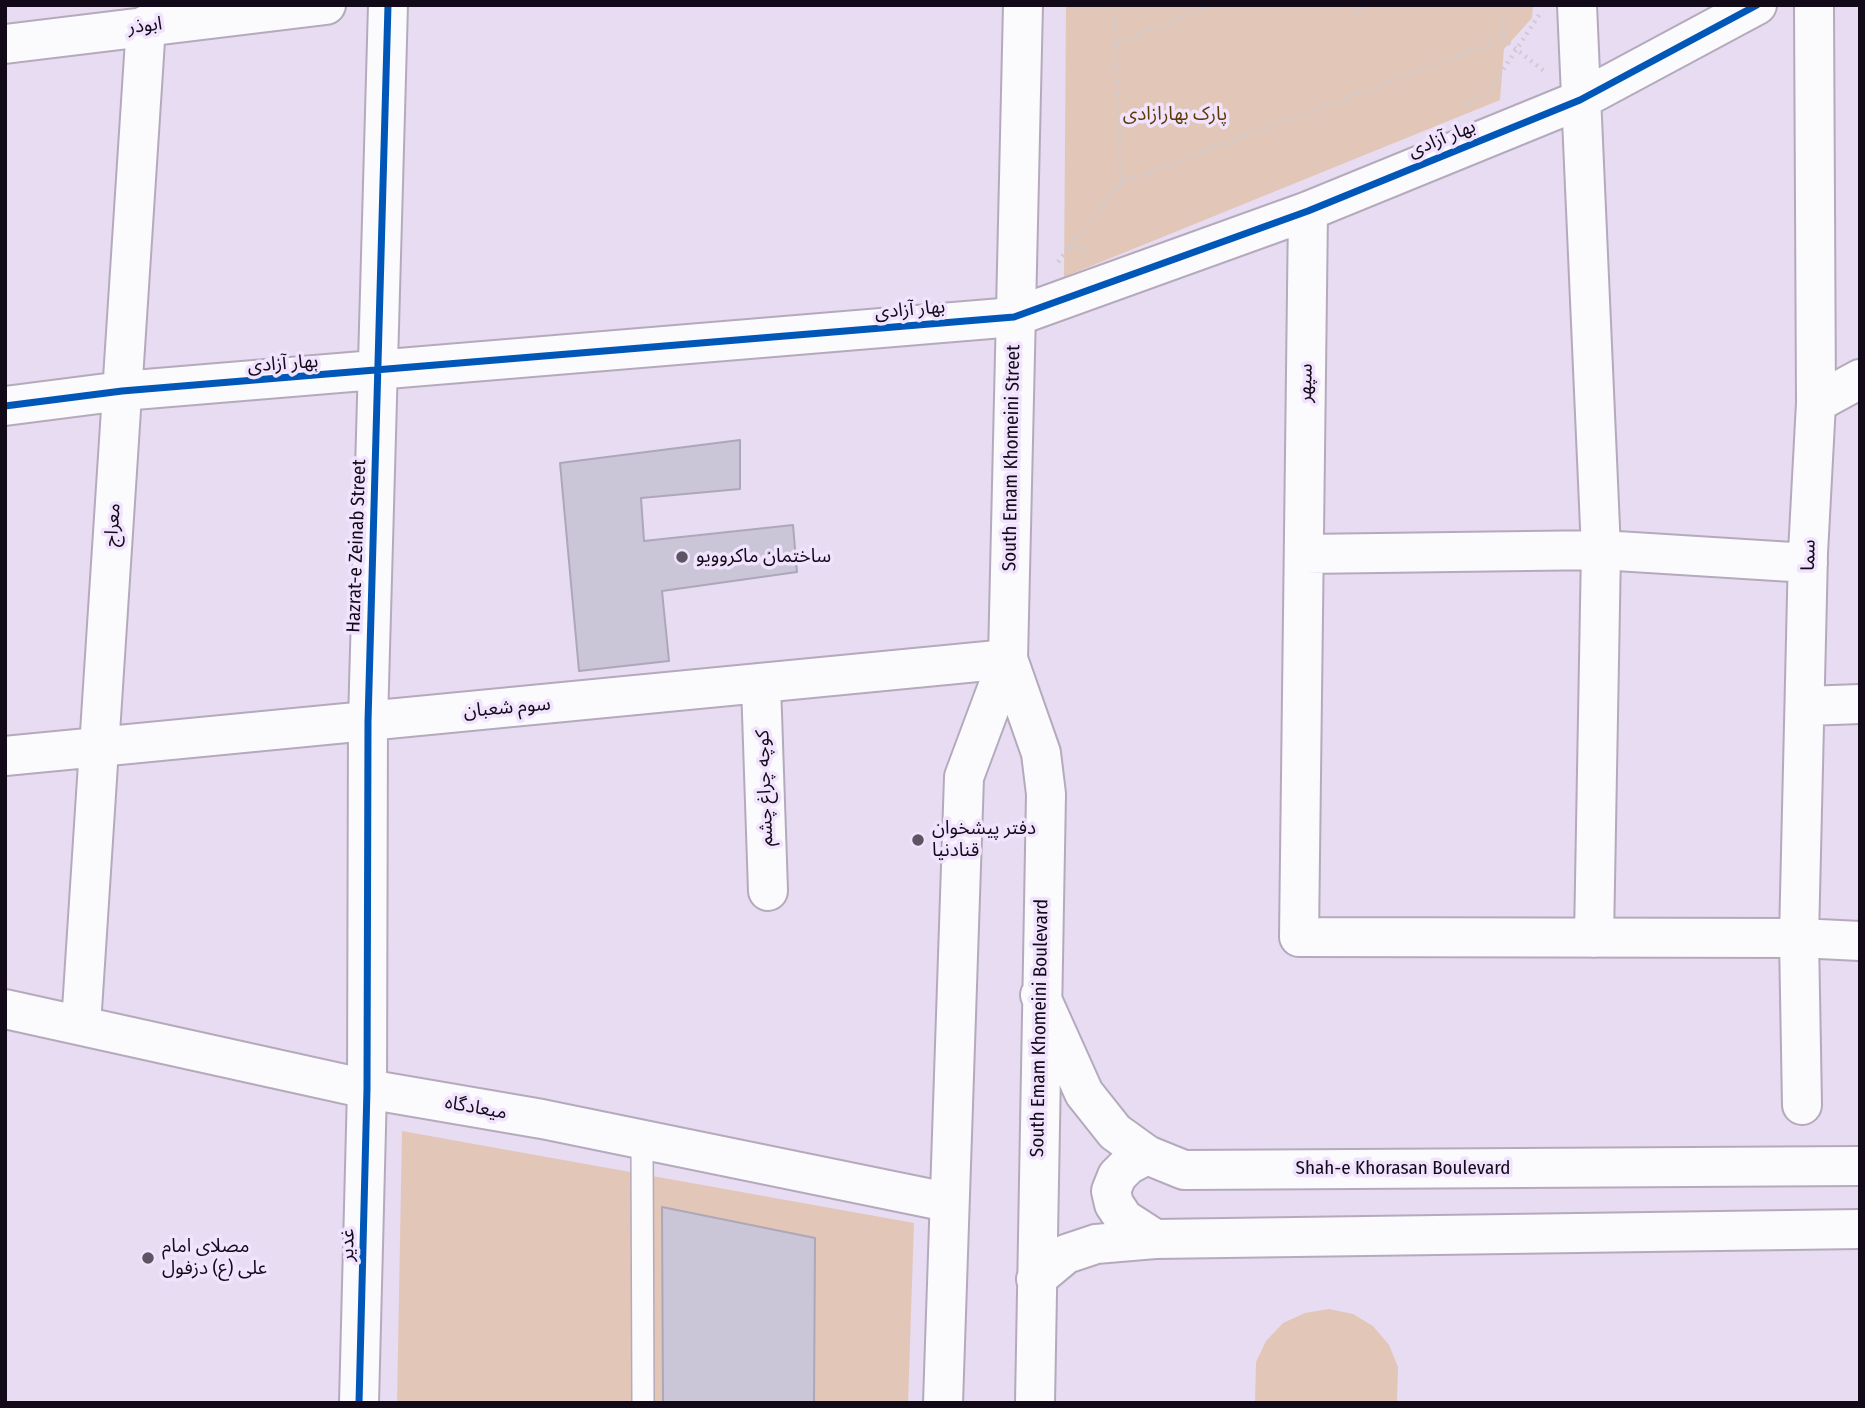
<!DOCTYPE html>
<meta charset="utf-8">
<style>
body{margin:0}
#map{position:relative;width:1865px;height:1408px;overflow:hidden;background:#e7dcf2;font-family:"Fira Sans Condensed",sans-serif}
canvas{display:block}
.frame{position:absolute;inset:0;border:7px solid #120a18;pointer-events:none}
</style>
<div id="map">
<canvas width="1865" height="1408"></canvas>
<div class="frame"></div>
</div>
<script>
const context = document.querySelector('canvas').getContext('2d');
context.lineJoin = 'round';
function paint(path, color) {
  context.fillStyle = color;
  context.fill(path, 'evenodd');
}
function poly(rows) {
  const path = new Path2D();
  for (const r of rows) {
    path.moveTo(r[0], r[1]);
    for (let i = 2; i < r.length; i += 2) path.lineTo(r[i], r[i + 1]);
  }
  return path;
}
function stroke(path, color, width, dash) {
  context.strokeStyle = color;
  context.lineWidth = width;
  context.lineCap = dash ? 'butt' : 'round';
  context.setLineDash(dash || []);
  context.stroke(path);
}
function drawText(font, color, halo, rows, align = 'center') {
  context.font = font + ' "Fira Sans Condensed","Noto Sans Arabic",sans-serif';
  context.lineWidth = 7;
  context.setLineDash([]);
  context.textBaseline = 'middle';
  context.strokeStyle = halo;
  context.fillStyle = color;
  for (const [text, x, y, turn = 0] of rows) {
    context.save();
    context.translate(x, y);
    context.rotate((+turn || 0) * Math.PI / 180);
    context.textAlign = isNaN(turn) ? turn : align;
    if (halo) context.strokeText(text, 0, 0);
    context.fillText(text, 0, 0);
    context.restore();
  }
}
paint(poly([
 [1066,5,1533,5,1532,18,1504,49,1500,100,1064,277],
 [402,1131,914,1223,908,1403,397,1403],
 [1329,1309,1353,1314,1373,1326,1389,1345,1398,1367,1397,1403,1255,1403,1256,1362,1266,1341,1283,1323,1305,1313]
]), '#e2c7b8');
const building = poly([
 [740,440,740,489,641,498,644,541,793,525,797,572,662,591,669,661,579,671,560,463,740,440],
 [662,1207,815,1238,814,1403,663,1403,662,1207]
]);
paint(building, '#cac5d7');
stroke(building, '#ada7b9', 2);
const lane = poly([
 [642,1140,643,1403]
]);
const street = poly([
 [1577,5,1601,550,1594,938],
 [5,44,326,5],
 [1308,211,1299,937,1799,938,1860,941],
 [1816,403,1860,379],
 [5,406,122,391,1014,317,1308,211,1580,100,1757,5],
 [1305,554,1601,550,1808,563],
 [761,684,768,891],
 [1806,706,1860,704],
 [5,756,1008,659],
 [5,1009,367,1089,542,1119,947,1202],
 [81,1025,146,25],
 [1802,1105,1799,938,1808,553,1816,403,1814,5],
 [359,1403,367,1089,368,721,388,5]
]);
const secondary = poly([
 [1008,659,1041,753,1046,794,1035,1403],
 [1040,995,1084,1093,1115,1132,1147,1155,1184,1170,1860,1166],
 [1147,1155,1128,1165,1117,1176,1111,1191,1114,1204,1124,1219,1155,1239],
 [1036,1279,1066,1254,1096,1244,1155,1239,1860,1229],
 [943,1403,964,777,1008,659,1023,5]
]);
stroke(lane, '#b4aabc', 24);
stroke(street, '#b4aabc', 42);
stroke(secondary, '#b4aabc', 42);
stroke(poly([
 [1353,5,1355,12,1372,5],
 [1503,39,1544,71],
 [1116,43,1213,5],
 [1463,105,1487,94,1539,15],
 [1121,183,1503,39,1503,5],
 [1070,246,1090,249],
 [1058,262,1121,183,1114,5]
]), '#cecbd1', 4.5, [2, 5]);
stroke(lane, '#fbfafd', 21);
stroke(street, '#fbfafd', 38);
stroke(secondary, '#fbfafd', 38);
stroke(poly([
 [5,406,122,391,1014,317,1308,211,1580,100,1757,5],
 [359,1403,367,1089,368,721,388,5]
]), '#0057b8', 7);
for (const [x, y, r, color] of [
 [682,557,7,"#5d5464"],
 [918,840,7,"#5d5464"],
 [148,1258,7,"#5d5464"]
]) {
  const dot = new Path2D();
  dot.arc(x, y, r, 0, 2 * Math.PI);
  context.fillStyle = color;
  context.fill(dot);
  stroke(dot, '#f1e3fd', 2.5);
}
drawText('19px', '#120a18', '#f1e3fd', [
 ["ابوذر",145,26,-7],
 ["بهار آزادی",1442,139,-22],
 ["بهار آزادی",910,310,-5],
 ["بهار آزادی",283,364,-4],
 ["سپهر",1306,383,-89],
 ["South Emam Khomeini Street",1012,458,-89],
 ["معراج",113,525,-86],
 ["Hazrat-e Zeinab Street",357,546,-88],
 ["سما",1809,555,-88],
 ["سوم شعبان",507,708,-5],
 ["کوچه چراغ چشم",765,788,-92],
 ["South Emam Khomeini Boulevard",1040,1028,-89],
 ["میعادگاه",476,1108,10],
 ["Shah-e Khorasan Boulevard",1403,1169],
 ["غدیر",348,1245,-89]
]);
drawText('19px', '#5e3902', '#f1e3fd', [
 ["پارک بهارازادی",1175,115]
]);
drawText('19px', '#120a18', '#f1e3fd', [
 ["ساختمان ماکروویو",696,557],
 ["دفتر پیشخوان",932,829],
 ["قنادنیا",932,851],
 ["مصلای امام",162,1247],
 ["علی (ع) دزفول",162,1269]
], 'left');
</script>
